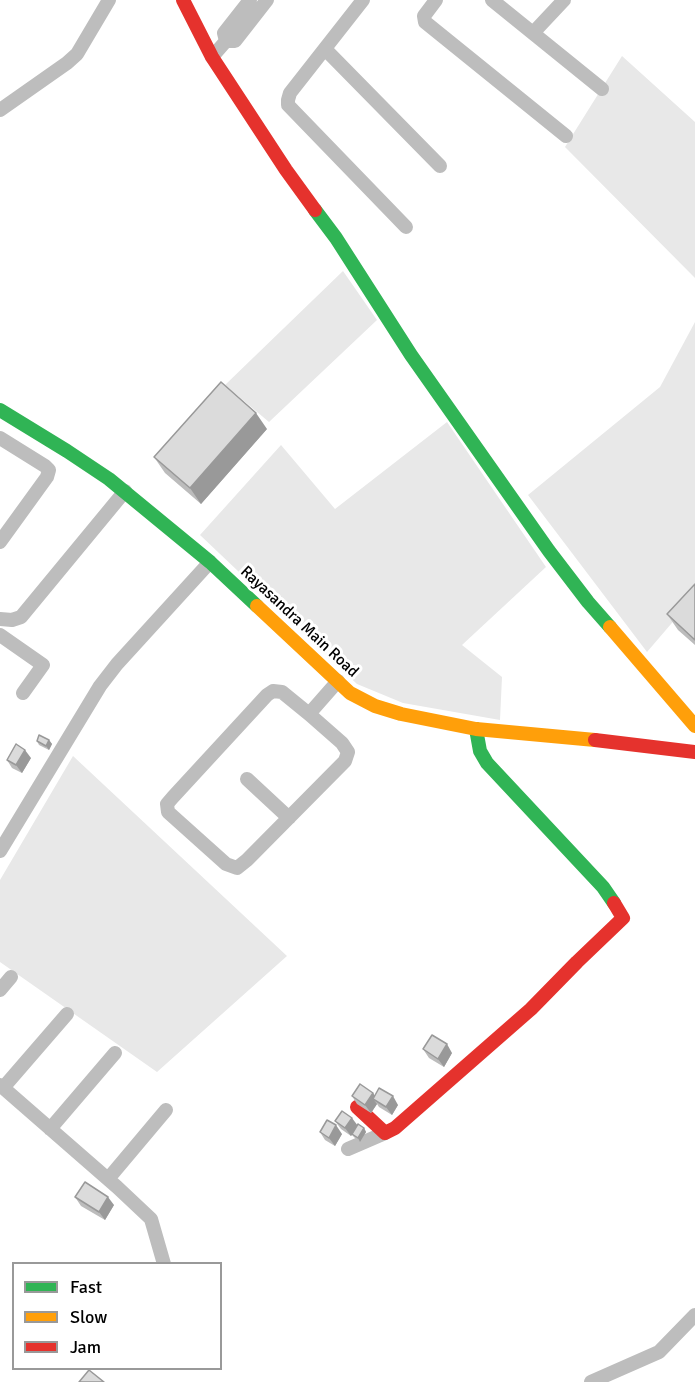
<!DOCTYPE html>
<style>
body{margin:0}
#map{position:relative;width:695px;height:1382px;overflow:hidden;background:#fff;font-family:Signika,sans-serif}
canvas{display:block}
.legend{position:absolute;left:12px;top:1262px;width:210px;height:108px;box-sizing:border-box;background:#fff;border:2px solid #999;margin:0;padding:8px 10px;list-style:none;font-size:18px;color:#000}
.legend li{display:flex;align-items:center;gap:12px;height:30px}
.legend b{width:30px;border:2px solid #999}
</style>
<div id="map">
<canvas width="695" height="1382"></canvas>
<ul class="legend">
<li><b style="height:8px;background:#30b455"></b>Fast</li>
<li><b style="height:8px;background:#ff9f0a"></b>Slow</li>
<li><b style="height:8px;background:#e5322d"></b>Jam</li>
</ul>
</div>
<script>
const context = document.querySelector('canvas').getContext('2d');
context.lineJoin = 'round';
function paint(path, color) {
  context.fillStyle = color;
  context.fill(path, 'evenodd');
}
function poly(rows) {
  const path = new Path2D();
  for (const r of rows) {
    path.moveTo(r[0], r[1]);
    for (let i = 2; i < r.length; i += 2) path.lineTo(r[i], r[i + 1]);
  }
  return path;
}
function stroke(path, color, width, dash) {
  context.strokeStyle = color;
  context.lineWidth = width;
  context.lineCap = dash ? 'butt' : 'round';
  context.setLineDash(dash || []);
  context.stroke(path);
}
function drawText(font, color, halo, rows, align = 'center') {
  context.font = font + ' Signika,sans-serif';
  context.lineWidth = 6;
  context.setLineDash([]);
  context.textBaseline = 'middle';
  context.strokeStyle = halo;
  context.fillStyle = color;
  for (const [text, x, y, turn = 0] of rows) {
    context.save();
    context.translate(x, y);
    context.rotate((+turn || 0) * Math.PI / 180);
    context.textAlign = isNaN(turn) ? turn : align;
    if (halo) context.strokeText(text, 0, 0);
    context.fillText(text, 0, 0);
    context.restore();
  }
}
paint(poly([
 [622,56,695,122,695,278,565,147],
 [343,271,377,320,269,422,225,385],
 [695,322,695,596,647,652,528,495,660,387],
 [447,422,546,567,462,645,502,677,500,720,403,703,357,684,200,535,281,445,335,509],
 [73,756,287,956,157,1072,0,962,0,880]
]), '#e8e8e8');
stroke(poly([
 [363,0,290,93,288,100,288,105,406,227],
 [436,0,424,16,425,22,566,136],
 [492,0,602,89],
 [533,33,564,0],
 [226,41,235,41,267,0],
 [325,49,440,166],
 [212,57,226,41,224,33,250,0],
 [0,110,67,63,77,54,109,0],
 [0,438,45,466,49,470,47,477,0,542],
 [0,619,12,620,21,617,125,491],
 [0,635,43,665,23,693],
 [309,714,282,692,273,691,267,695,173,797,167,804,168,812,226,864,237,868,247,860,345,761,348,752,342,743,309,714,338,681],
 [247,779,289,818],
 [0,851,100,686,117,664,210,562],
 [0,990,11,977],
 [0,1085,117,1187,151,1219,164,1264],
 [3,1088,67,1014],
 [50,1129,115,1053],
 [348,1149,385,1133],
 [108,1179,166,1110],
 [591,1382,659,1352,695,1315]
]), '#bdbdbd', 14);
stroke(poly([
 [315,210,336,238,411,355,549,551,588,602,610,627],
 [0,410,67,451,109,479,210,562,257,606],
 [476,729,480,751,487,763,603,887,614,903]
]), '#30b455', 14);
stroke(poly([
 [257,606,350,693,375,706,401,714,476,729,595,740],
 [610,627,695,726]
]), '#ff9f0a', 14);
stroke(poly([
 [183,0,212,57,286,170,315,210],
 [595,740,695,752],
 [357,1107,385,1133,395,1128,531,1009,577,962,623,918,614,903]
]), '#e5322d', 14);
paint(poly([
 [267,429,201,504,165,473,154,457],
 [695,584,695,645,678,630,667,614],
 [49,740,52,744,49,750,39,745,37,741],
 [31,758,22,773,12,768,7,760],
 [423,1049,452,1053,444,1067,429,1058],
 [373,1093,375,1096,398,1105,392,1115,379,1107,377,1104,371,1113,357,1104,352,1096],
 [335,1121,357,1125,364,1128,366,1132,360,1142,355,1138,352,1135,351,1136,341,1129],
 [320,1132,342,1134,335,1146,325,1140],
 [75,1197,114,1205,105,1220,81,1206]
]), '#bcbcbc');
paint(poly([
 [256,413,267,429,201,504,190,488],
 [49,740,52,744,49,750,46,746],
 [25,750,31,758,22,773,16,765],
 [447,1044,452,1053,444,1067,438,1059],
 [373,1093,379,1102,373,1099,377,1104,371,1113,365,1105],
 [393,1096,398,1105,392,1115,386,1107],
 [352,1118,358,1126,351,1136,345,1128],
 [336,1125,342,1134,335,1146,329,1138],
 [364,1128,366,1132,360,1142,358,1138],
 [108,1197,114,1205,105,1220,99,1212]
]), '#999');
const building = poly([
 [221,382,256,413,190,488,154,457,221,382],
 [695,584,695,640,667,614,695,584],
 [39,735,49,740,46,746,37,741,39,735],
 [16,744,25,750,16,765,7,760,16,744],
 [432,1035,447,1044,438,1059,423,1049,432,1035],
 [360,1084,373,1093,365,1105,352,1096,360,1084],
 [379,1088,393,1096,386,1107,373,1099,379,1088],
 [342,1111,352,1118,345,1128,335,1121,342,1111],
 [327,1120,336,1125,329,1138,320,1132,327,1120],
 [358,1124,364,1128,358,1138,352,1134,358,1124],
 [85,1182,108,1197,99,1212,75,1197,85,1182],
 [89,1370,104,1382,79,1382,89,1370]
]);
paint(building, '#dbdbdb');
stroke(building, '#999', 1.5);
drawText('16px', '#000', '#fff', [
 ["Rayasandra Main Road",299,622,43]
]);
</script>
